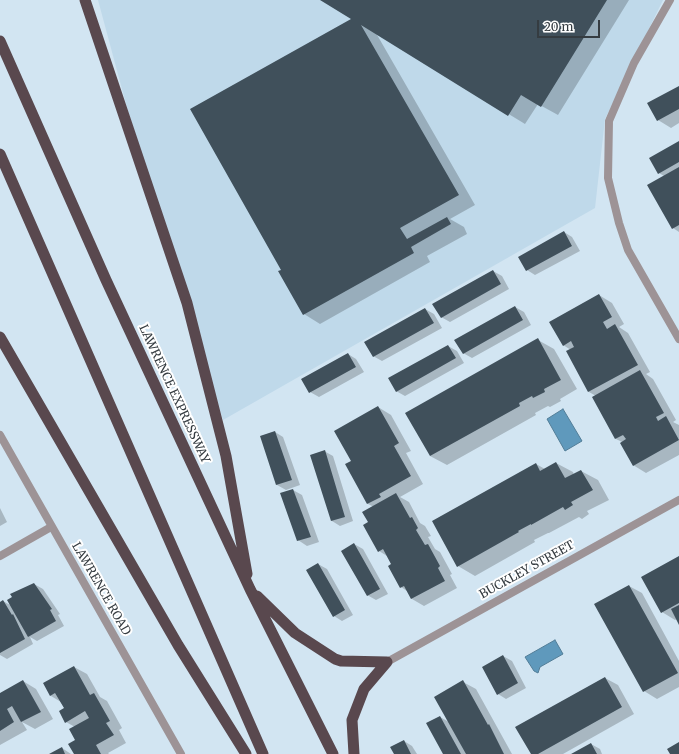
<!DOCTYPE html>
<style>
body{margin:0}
#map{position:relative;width:679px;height:754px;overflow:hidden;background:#d2e5f2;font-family:Merriweather,serif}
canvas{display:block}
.scale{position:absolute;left:537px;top:20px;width:63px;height:18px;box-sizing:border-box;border:2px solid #353c41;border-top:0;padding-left:5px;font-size:12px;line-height:14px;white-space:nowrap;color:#353c41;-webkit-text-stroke:3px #fff;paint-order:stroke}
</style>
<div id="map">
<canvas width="679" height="754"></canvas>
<div class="scale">20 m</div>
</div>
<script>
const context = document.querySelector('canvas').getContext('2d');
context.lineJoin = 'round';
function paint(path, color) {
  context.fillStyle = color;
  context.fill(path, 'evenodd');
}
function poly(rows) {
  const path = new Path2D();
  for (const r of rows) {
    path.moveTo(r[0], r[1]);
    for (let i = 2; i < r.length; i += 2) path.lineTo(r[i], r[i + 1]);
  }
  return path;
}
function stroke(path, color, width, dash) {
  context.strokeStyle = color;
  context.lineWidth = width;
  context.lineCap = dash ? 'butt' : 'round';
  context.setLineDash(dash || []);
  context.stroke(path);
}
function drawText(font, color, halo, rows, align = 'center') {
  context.font = font + ' Merriweather,serif';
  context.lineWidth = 4;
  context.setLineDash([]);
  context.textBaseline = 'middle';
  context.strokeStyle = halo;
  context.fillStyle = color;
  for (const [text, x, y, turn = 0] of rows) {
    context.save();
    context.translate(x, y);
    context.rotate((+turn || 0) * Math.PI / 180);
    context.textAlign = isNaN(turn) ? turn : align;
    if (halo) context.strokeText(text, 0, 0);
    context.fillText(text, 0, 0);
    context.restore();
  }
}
paint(poly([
 [98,0,663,0,605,119,595,208,223,420,126,104]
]), '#bfd9ea');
const water = poly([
 [563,409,582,441,565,451,547,419,563,409],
 [555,640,563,654,540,667,538,673,534,671,525,657,555,640]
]);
paint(water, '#5f99bc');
stroke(water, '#527d97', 1);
paint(poly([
 [322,0,629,0,558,115,538,104,525,124,376,33,475,205,450,219,464,227,467,234,427,256,430,262,320,324,304,314,282,270,353,19],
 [679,87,679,123,671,128,658,120],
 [679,142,679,232,673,228,664,176,659,173],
 [564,232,572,237,580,251,535,275,527,270],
 [493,271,502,276,509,289,450,322,441,317],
 [599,295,612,303,624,324,619,327,628,333,650,372,646,374,653,379,676,420,673,422,679,425,679,455,646,473,633,465,622,442,616,439,593,397,596,396,589,392,567,352,571,350,563,345],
 [515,307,524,312,531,325,472,358,463,353],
 [425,309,434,314,442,328,382,361,373,356],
 [538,340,554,349,577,389,560,399,561,401,550,407,548,406,535,413,536,415,447,465,430,456],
 [448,346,457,351,464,363,405,396,396,391],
 [348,354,356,359,364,372,319,397,310,392],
 [378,407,391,415,411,451,406,453,423,484,400,497,409,502,420,523,425,526,431,536,428,537,435,549,440,552,452,574,450,575,457,588,424,606,412,599,407,591,401,587,392,565,387,556,379,551,369,523,374,507,368,504,353,461],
 [275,432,283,437,300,485,286,490,277,485],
 [324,451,333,456,353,521,340,526,332,521],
 [556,463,573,472,574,475,581,471,598,480,609,500,587,511,589,514,582,519,579,517,549,533,548,533,534,540,535,542,475,576,458,566,536,464,545,469],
 [293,490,302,495,319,542,307,546,298,540,282,494],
 [0,508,7,522,0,526],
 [354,544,363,549,388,594,376,600,367,595],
 [679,557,679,623,677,619,675,620,662,612],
 [318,564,327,569,353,615,342,621,334,616],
 [34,584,43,589,60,614,58,615,64,626,37,641,30,637,33,644,7,659,0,655,0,603,3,601,12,606],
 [629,586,642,593,679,661,679,687,657,699,644,691,596,604],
 [503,656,512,661,526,688,506,699,498,694],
 [74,667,87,674,100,697,107,701,122,728,119,730,126,743,108,753,109,754,75,754,77,740,75,727,66,722,65,709,61,702,51,696,44,684],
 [605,678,618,685,634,714,563,754,532,754],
 [23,681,36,689,53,719,35,729,22,722,27,730,0,745,0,694],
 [463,682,476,689,512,754,444,754,440,717,449,722],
 [404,741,412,746,417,754,395,754],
 [591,744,600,749,602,754,573,754],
 [62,748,71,754,52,754]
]), '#0003');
paint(poly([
 [320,0,607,0,541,107,521,95,508,116,361,25,459,195,400,228,407,239,447,217,451,224,411,247,414,253,303,315,278,271,281,270,190,109,351,19],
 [679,86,679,109,657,121,647,103],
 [679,141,679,162,658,174,649,158],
 [679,167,679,225,672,229,647,185],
 [564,231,572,246,526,271,518,257],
 [493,270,501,284,441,318,432,304],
 [599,294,612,317,603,322,607,329,615,324,638,365,588,392,566,351,574,347,571,341,563,346,549,322],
 [515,306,523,320,463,354,454,340],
 [425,308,434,323,373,357,364,342],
 [538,338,561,380,544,389,545,392,533,398,532,396,519,403,520,406,430,456,405,413],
 [448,345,456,358,396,392,388,378],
 [348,353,356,367,309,393,301,379],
 [640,370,664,413,656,417,658,421,666,416,679,440,633,466,620,443,626,439,623,435,615,439,592,397],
 [378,406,399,443,394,446,411,476,379,494,381,497,367,504,345,464,351,461,334,431],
 [275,431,292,480,276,485,260,436],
 [325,450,345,517,331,521,310,455],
 [556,462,565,478,581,470,593,490,571,502,573,505,565,510,563,507,531,525,531,524,518,531,519,532,457,567,432,521,536,463,540,471],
 [293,489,311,537,297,541,280,493],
 [396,493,410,518,412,517,418,528,416,530,425,545,428,544,440,566,438,568,445,581,411,599,404,586,400,588,388,566,391,564,383,549,378,552,363,525,368,522,362,512],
 [354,543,380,589,367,596,341,551],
 [679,556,679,603,661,613,641,577],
 [318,563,345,610,333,617,306,570],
 [34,583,52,609,50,610,56,621,28,637,7,600,12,597,10,594],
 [629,585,678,673,643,692,594,604],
 [3,600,12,615,13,614,25,639,0,653,0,602],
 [679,605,679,625,671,609],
 [503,655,518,683,497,695,482,667],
 [74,666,90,695,94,693,110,721,106,723,114,735,96,745,101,754,74,754,68,744,75,740,69,729,89,718,85,711,65,723,59,711,64,708,55,693,50,696,43,683],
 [605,677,622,707,538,754,531,754,515,727],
 [23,680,41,712,21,722,12,706,7,709,14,722,0,731,0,693],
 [463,680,488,725,489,724,504,754,466,754,434,697],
 [440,716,461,754,443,754,426,723],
 [404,740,411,754,394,754,390,747],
 [679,742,679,754,670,754,667,749],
 [591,743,597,754,571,754],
 [62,747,65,754,49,754]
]), '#40505b');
stroke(poly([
 [670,0,634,63,609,121,608,178,619,223,628,250,679,339],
 [0,556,51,527],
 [387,662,679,500]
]), '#9d9396', 8);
stroke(poly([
 [0,435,181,754]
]), '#9d9396', 8);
stroke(poly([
 [85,0,187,303,226,456,247,574],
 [0,41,106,280,250,589,333,754],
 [0,154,263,754],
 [0,337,178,645,246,754],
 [257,596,295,633,335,659,341,661,387,662],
 [354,754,352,720,364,689,387,662]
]), '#59484e', 11);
drawText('12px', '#353c41', '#fff', [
 ["LAWRENCE EXPRESSWAY",174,394,65],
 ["BUCKLEY STREET",527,570,-29],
 ["LAWRENCE ROAD",101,589,60]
]);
</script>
